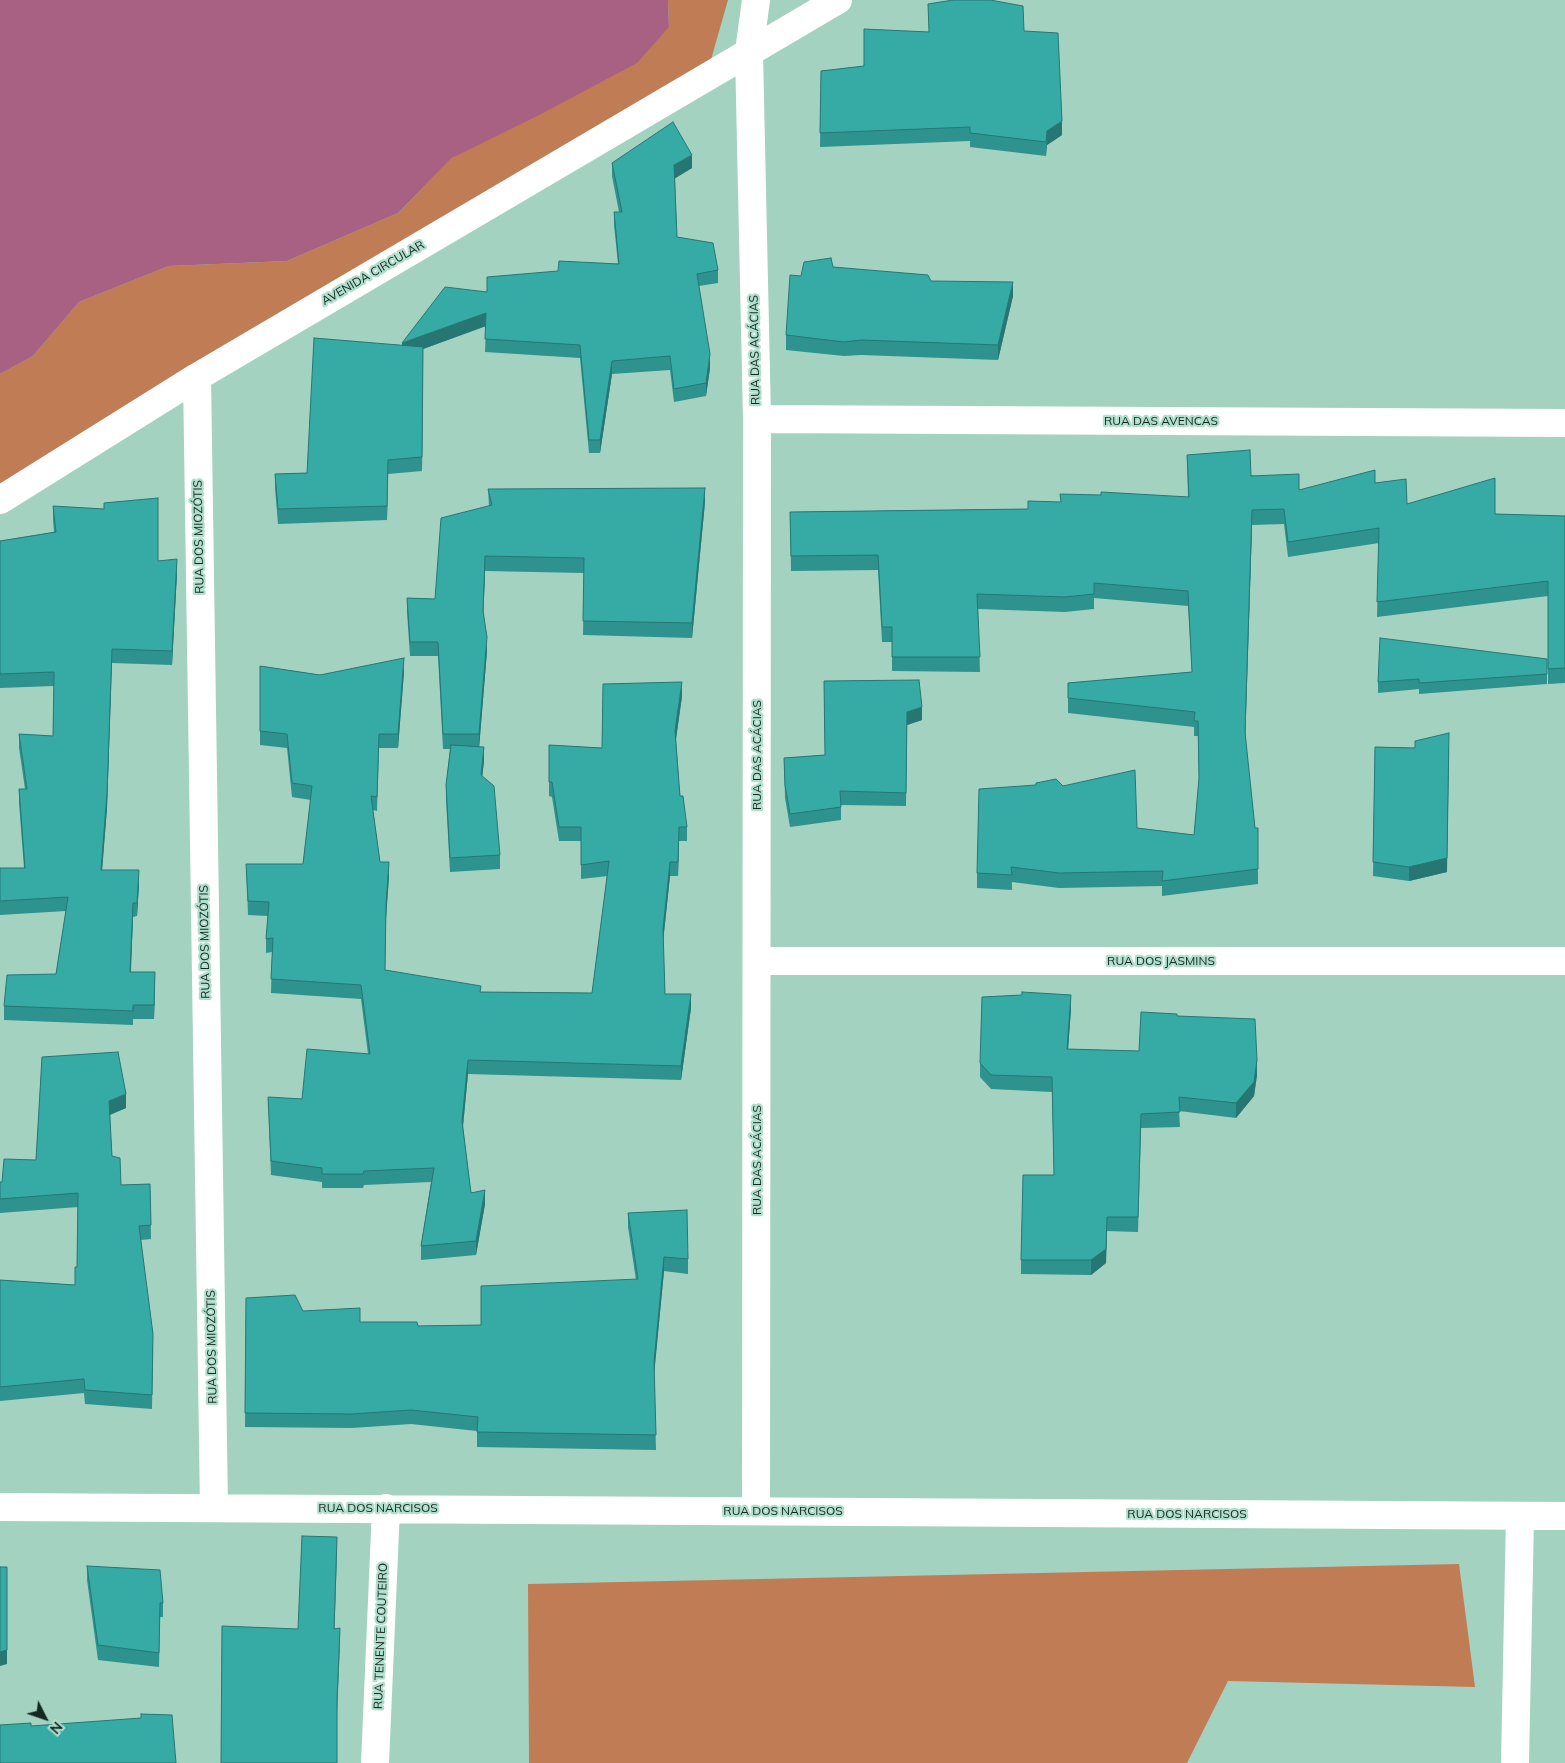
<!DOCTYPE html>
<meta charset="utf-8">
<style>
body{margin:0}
#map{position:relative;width:1565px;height:1763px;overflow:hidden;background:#a4d2c1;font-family:Mulish,sans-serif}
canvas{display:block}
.north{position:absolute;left:20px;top:1693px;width:50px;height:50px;-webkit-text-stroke:4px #b0dfce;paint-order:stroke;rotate:131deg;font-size:14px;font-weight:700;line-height:20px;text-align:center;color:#152721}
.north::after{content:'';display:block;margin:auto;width:18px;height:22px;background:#152721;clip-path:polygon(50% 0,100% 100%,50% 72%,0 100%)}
</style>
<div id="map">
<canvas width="1565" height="1763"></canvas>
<div class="north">N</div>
</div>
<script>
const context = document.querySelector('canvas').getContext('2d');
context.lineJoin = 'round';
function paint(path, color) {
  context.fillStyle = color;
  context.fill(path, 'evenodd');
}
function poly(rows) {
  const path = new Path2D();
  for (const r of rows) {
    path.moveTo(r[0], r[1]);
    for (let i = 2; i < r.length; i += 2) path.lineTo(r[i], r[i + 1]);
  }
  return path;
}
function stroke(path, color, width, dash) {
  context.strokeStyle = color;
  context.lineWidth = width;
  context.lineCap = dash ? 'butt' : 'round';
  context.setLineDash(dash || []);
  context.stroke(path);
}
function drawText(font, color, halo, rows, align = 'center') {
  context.font = font + ' Mulish,sans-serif';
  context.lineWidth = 4.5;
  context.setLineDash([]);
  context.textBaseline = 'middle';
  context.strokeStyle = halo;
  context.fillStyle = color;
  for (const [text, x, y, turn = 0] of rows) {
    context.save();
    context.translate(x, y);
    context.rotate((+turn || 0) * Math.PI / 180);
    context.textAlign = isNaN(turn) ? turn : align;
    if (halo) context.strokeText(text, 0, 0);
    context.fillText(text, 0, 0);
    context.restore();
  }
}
paint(poly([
 [668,0,728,0,710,63,0,497,0,374,33,356,79,302,169,266,287,261,398,213,452,158,669,27],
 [1459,1564,1475,1687,1228,1681,1187,1763,529,1763,528,1584]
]), '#c07c54');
paint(poly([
 [0,0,668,0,669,27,637,63,543,113,452,158,398,213,287,261,169,266,79,302,33,356,0,374]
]), '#a86183');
stroke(poly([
 [756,0,749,52,757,419,756,1511],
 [197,377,214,1508],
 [757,419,1565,423],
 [0,500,197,377,838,0],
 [757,961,1565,961],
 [0,1507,1565,1516],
 [375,1763,386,1508],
 [1515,1763,1520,1516]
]), '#fff', 28);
paint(poly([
 [1024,31,1062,135,1047,145,1046,156,970,147,970,141,820,147,821,71,864,66,929,32],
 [612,163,692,168,675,178,677,237,718,270,718,283,699,286,710,368,706,396,674,402,670,370,612,374,600,453,589,453,580,358,485,352,486,326,423,349,422,471,388,474,387,520,278,524,275,488,275,474,307,473,402,345,487,292,558,271,618,264,614,225,614,212,619,212,612,176],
 [833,267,931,281,1013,296,998,360,861,355,844,356,786,350,786,335,801,276],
 [1187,455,1299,490,1375,483,1407,504,1495,514,1565,516,1565,683,1548,684,1548,596,1377,617,1379,543,1288,557,1284,524,1252,525,1245,736,1255,828,1258,828,1258,884,1162,896,1162,886,1059,888,1012,882,1012,890,977,888,977,873,1063,786,1137,828,1194,835,1199,780,1198,736,1194,736,1194,727,1068,713,1068,683,1192,672,1188,606,1094,598,1094,609,1065,612,978,609,980,672,892,671,892,642,882,642,878,570,791,571,790,512,1028,509,1060,502,1101,495,1188,497],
 [488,489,705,502,692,638,583,635,584,573,485,571,483,615,487,651,479,747,484,761,482,776,500,855,500,869,450,872,446,799,446,785,450,749,443,749,438,656,410,656,407,612,407,598,435,599,489,506],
 [53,506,158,561,177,573,172,665,112,663,107,808,102,870,139,884,137,916,133,917,131,972,155,986,154,1019,133,1019,133,1025,4,1020,4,1006,56,974,66,911,0,915,0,868,24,868,19,803,19,789,25,789,19,748,19,734,53,736,54,686,0,688,0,541,54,532,53,520],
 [1547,659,1547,684,1419,694,1419,689,1378,693,1378,682],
 [260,666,320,675,404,672,398,748,379,748,377,811,373,810,380,862,389,876,386,918,385,970,481,992,592,993,608,876,581,879,581,841,559,841,552,797,549,796,549,745,602,748,682,696,676,740,680,796,687,827,687,841,679,841,678,876,670,876,663,940,665,994,691,1008,681,1080,468,1074,463,1127,471,1193,485,1204,476,1255,421,1260,421,1246,431,1182,364,1185,363,1188,322,1188,322,1182,271,1175,268,1097,302,1099,368,1054,361,999,271,993,272,952,266,953,266,939,268,916,248,915,246,864,303,864,311,800,292,797,287,748,260,745],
 [824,681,922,720,907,725,906,806,841,805,841,820,790,827,785,798,784,758,825,755],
 [1375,747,1415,748,1447,872,1409,881,1373,876],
 [1071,1009,1068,1049,1139,1051,1177,1016,1257,1075,1254,1096,1236,1118,1179,1111,1180,1127,1141,1128,1138,1232,1107,1231,1106,1263,1091,1275,1021,1274,1021,1260,1054,1175,1052,1092,991,1089,980,1077,980,1063],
 [42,1057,126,1108,110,1115,112,1156,121,1185,150,1184,151,1239,141,1240,153,1348,152,1409,85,1404,84,1393,0,1401,0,1280,75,1285,77,1267,78,1207,0,1213,0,1182,2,1182,36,1160],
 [628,1213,688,1259,688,1274,664,1271,654,1373,656,1450,477,1447,477,1431,411,1424,352,1428,245,1427,246,1298,303,1311,360,1322,418,1326,481,1325,636,1280,628,1227],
 [87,1566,163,1603,163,1617,160,1617,159,1667,98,1660,87,1580]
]), '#2e928e');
paint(poly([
 [1062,121,1062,135,1047,145,1046,156,1047,131],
 [692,155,692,168,674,179,674,165],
 [1013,282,1013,296,998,360,998,345],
 [486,313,486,326,423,349,422,471,422,457,402,356,402,343],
 [710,354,710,368,706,396,706,383],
 [612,361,612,374,600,453,600,440],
 [388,460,388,474,387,520,387,506],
 [705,488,705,502,692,638,692,623],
 [1252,510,1252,525,1245,747,1245,732],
 [485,556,485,571,483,626,483,611],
 [177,559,177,573,172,665,172,651],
 [487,637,487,651,479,749,479,734],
 [112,649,107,808,101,884,101,870],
 [404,658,404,672,398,748,398,734],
 [682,682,682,696,675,745,675,731],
 [922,707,922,720,907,725,906,806,907,712],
 [484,747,484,761,481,789,481,775],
 [1449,747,1447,872,1409,881,1409,867],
 [679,827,679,841,678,876,678,862],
 [389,862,389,876,386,918,386,904],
 [670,862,670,876,663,943,663,929],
 [139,870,139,884,137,916,137,903],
 [133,903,133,917,130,986,130,972],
 [155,972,155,986,154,1019,154,1005],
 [691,994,691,1008,681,1080,681,1066],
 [1071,995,1071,1009,1067,1064,1067,1049],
 [468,1060,468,1074,462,1135,462,1121],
 [1257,1060,1257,1075,1254,1096,1236,1118,1236,1103],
 [126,1094,126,1108,109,1115,109,1101],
 [485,1190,485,1204,476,1255,476,1241],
 [1107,1217,1106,1263,1091,1275,1091,1260],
 [664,1257,664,1271,654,1376,654,1362],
 [337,1537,337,1552,334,1643,334,1629],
 [7,1581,7,1664,0,1666,0,1652],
 [340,1628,340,1643,337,1714,337,1700]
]), '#267774');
const building = poly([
 [953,0,990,0,1023,6,1024,31,1058,33,1062,121,1047,131,1046,142,970,133,970,127,820,133,821,71,864,66,864,29,929,32,928,4,953,0],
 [673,122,692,155,674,165,677,237,713,243,718,270,697,274,710,354,706,383,674,389,670,356,612,361,600,440,589,440,580,345,485,339,486,313,402,343,445,287,487,292,487,277,558,271,559,261,619,264,614,212,622,212,612,163,673,122],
 [831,258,833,267,928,275,931,281,1013,282,998,345,861,340,844,342,786,335,790,275,801,276,804,262,831,258],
 [314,338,423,347,422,457,388,460,387,506,278,509,275,474,307,473,314,338],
 [1250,450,1251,476,1299,474,1299,490,1375,470,1375,483,1406,479,1407,504,1495,478,1495,514,1565,516,1565,668,1548,669,1548,581,1377,602,1379,528,1288,542,1284,509,1252,510,1245,732,1255,828,1258,828,1258,869,1162,881,1163,871,1059,873,1011,867,1012,875,977,873,979,789,1036,785,1036,783,1056,779,1063,786,1135,770,1137,828,1194,835,1199,778,1198,721,1194,721,1195,712,1068,698,1068,683,1192,672,1188,591,1094,583,1094,594,1065,597,977,594,980,657,892,657,892,627,882,627,878,555,791,556,790,512,1028,509,1028,501,1061,502,1060,494,1101,495,1101,492,1189,497,1187,455,1250,450],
 [705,488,692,623,583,621,584,558,485,556,483,611,487,637,479,734,443,734,438,642,410,642,407,598,435,599,441,518,492,505,488,489,705,488],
 [158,498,158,561,177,559,172,651,112,649,107,794,101,870,139,870,137,903,133,903,130,972,155,972,154,1005,133,1005,133,1011,4,1006,7,975,56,974,68,897,0,901,0,868,25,868,19,789,27,789,19,734,53,736,54,672,0,674,0,541,56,532,53,506,104,509,104,503,158,498],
 [1380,638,1547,659,1547,674,1419,683,1419,679,1378,682,1380,638],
 [404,658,398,734,379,734,377,797,371,796,380,862,389,862,386,904,385,970,481,986,480,992,592,993,609,861,581,865,581,827,559,827,552,782,549,782,549,745,602,748,603,684,682,682,675,731,680,796,683,796,687,827,679,827,678,862,670,862,663,929,665,994,691,994,681,1066,468,1060,462,1121,471,1193,485,1190,476,1241,421,1246,434,1168,364,1171,363,1174,322,1174,322,1168,271,1161,268,1097,302,1099,307,1049,370,1054,361,985,271,979,273,938,266,939,269,902,248,901,246,864,303,864,312,786,292,783,287,734,260,731,260,666,320,675,404,658],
 [919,680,922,707,907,712,906,793,840,791,841,807,790,814,785,785,784,758,825,755,824,681,919,680],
 [1449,733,1447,858,1409,867,1373,862,1375,747,1415,748,1415,741,1449,733],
 [451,745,484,747,481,775,494,786,500,855,450,858,446,785,451,745],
 [1022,992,1071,995,1067,1049,1139,1051,1141,1012,1177,1014,1177,1016,1255,1019,1257,1060,1254,1082,1236,1103,1179,1097,1180,1112,1141,1114,1138,1217,1107,1217,1106,1249,1091,1260,1021,1260,1023,1175,1054,1175,1052,1077,991,1075,980,1063,982,997,1022,995,1022,992],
 [118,1052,126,1094,109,1101,112,1156,120,1158,121,1185,150,1184,151,1225,139,1226,153,1334,152,1395,85,1390,84,1379,0,1387,0,1280,75,1285,75,1267,77,1267,78,1193,0,1199,0,1182,2,1182,4,1159,36,1160,42,1057,118,1052],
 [687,1210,688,1259,664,1257,654,1362,656,1435,477,1432,478,1417,411,1410,352,1414,245,1413,246,1298,295,1295,303,1311,360,1308,360,1322,417,1322,418,1326,481,1325,481,1286,638,1279,628,1213,687,1210],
 [302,1536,337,1537,334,1629,340,1628,337,1700,337,1763,221,1763,222,1626,298,1629,302,1536],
 [87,1566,160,1570,163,1603,160,1603,159,1653,98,1645,87,1566],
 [0,1567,7,1567,7,1650,0,1652,0,1567],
 [141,1714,172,1715,176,1763,0,1763,0,1725,31,1723,31,1726,141,1718,141,1714]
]);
paint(building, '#36aaa5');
stroke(building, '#267774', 1);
drawText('12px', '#152721', '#b0dfce', [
 ["AVENIDA CIRCULAR",373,273,-30],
 ["RUA DAS ACÁCIAS",755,350,-91],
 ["RUA DAS AVENCAS",1161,421],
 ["RUA DOS MIOZÓTIS",199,537,-91],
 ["RUA DAS ACÁCIAS",757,755,-90],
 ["RUA DOS MIOZÓTIS",205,942,-91],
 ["RUA DOS JASMINS",1161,961],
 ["RUA DAS ACÁCIAS",757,1160,-90],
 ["RUA DOS MIOZÓTIS",212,1347,-91],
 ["RUA DOS NARCISOS",378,1508],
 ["RUA DOS NARCISOS",783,1511],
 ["RUA DOS NARCISOS",1187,1514],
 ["RUA TENENTE COUTEIRO",381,1636,-88]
]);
</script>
